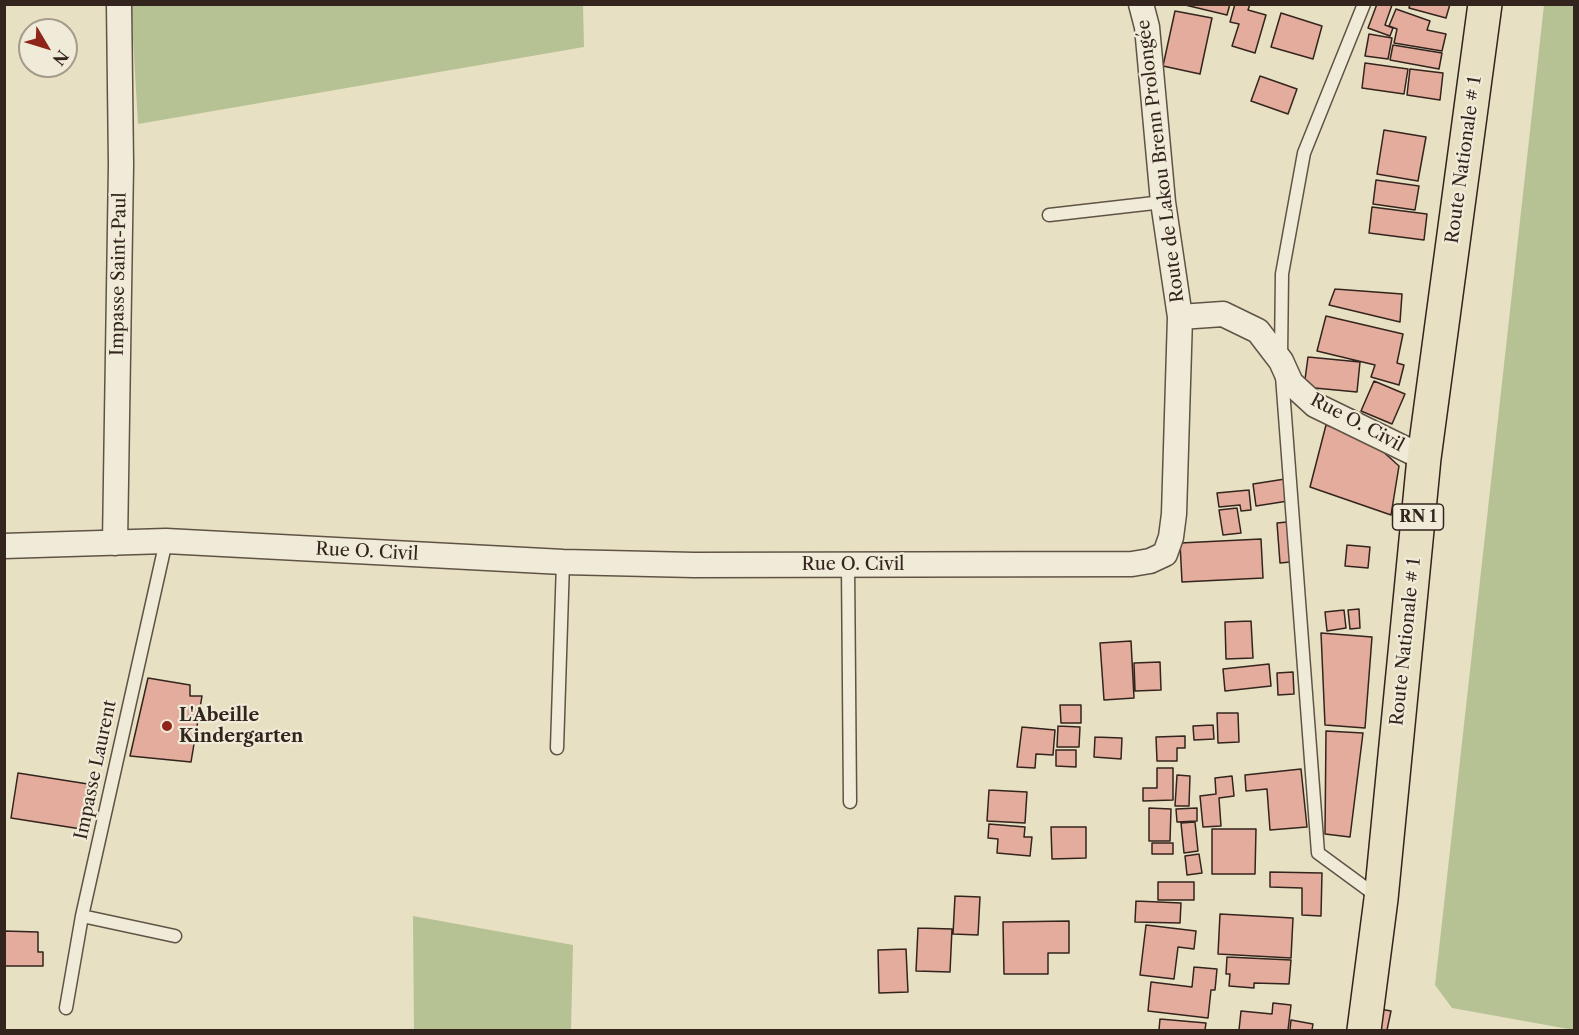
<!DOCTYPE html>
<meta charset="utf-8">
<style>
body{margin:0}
#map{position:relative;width:1579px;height:1035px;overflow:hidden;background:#e8e0c3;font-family:"Libre Caslon Text",serif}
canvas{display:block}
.frame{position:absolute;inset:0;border:6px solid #33241d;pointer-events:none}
.north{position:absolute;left:18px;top:18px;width:60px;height:60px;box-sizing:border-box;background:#f0ebd8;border:2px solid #a49b8d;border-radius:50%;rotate:128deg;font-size:16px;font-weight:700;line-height:24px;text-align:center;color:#33241d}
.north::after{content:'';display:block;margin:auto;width:21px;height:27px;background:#8f2418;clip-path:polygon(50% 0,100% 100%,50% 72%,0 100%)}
</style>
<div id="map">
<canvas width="1579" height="1035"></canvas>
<div class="frame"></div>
<div class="north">N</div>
</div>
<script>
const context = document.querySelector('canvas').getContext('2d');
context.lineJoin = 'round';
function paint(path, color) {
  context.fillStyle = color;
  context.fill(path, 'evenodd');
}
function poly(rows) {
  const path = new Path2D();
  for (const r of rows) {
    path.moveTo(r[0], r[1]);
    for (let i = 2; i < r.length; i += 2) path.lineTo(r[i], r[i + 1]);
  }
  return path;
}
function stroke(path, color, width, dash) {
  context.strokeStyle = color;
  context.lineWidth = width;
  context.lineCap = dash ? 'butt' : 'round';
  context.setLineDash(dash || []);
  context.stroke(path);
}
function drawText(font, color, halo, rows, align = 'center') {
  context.font = font + ' "Libre Caslon Text",serif';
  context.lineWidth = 4.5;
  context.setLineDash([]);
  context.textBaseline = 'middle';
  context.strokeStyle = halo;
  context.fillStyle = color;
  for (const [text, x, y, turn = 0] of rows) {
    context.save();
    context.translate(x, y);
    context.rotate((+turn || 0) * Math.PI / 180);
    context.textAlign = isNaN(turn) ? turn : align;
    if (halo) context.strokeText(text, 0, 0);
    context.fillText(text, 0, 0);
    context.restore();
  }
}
paint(poly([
 [131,5,583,5,584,47,138,124],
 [1544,5,1574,5,1574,1030,1452,1008,1435,985],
 [413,916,573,945,571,1030,414,1030]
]), '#b6c293');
const building = poly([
 [1181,4,1230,4,1227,15,1181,4],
 [1235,4,1250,4,1248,10,1266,15,1255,53,1232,46,1239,24,1230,22,1235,4],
 [1377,4,1392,5,1385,25,1393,28,1390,36,1368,28,1377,4],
 [1410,4,1450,4,1446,18,1409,8,1410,4],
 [1396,9,1430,21,1427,30,1446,34,1442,51,1394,43,1397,29,1389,26,1396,9],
 [1175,11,1212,18,1200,74,1163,66,1175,11],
 [1281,13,1322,26,1313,59,1271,47,1281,13],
 [1369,34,1392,38,1388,59,1365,56,1369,34],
 [1393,45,1442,53,1439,69,1390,60,1393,45],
 [1365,63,1408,69,1404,94,1362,88,1365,63],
 [1410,69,1443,73,1440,100,1407,95,1410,69],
 [1260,76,1297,89,1288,114,1251,101,1260,76],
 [1384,130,1426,137,1418,181,1377,174,1384,130],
 [1376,180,1419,186,1415,210,1373,204,1376,180],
 [1372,207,1427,214,1424,240,1369,233,1372,207],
 [1335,289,1402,294,1400,322,1329,305,1335,289],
 [1326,316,1403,334,1397,363,1404,365,1399,385,1371,377,1375,365,1317,351,1326,316],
 [1308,357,1360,362,1357,392,1304,387,1308,357],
 [1374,381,1405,394,1392,424,1361,411,1374,381],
 [1326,425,1368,438,1399,466,1391,515,1310,487,1326,425],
 [1285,479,1288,501,1256,506,1253,484,1285,479],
 [1249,490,1251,510,1241,511,1240,505,1219,507,1217,493,1249,490],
 [1237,508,1241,533,1223,535,1219,510,1237,508],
 [1287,522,1290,562,1280,563,1277,523,1287,522],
 [1261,539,1263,578,1182,582,1180,543,1261,539],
 [1347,545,1370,547,1368,568,1345,566,1347,545],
 [1359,609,1360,628,1350,629,1348,610,1359,609],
 [1344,610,1346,628,1327,631,1325,612,1344,610],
 [1251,621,1253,658,1226,659,1225,622,1251,621],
 [1321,633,1372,637,1365,728,1325,725,1321,633],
 [1131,641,1134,698,1104,700,1100,643,1131,641],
 [1160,662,1161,690,1135,691,1134,663,1160,662],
 [1269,664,1271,686,1225,691,1223,669,1269,664],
 [1293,672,1294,694,1278,695,1277,673,1293,672],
 [148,678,190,685,190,696,202,696,191,762,130,756,148,678],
 [1060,705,1081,705,1081,723,1061,723,1060,705],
 [1217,713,1238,713,1239,742,1218,743,1217,713],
 [1213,725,1214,739,1194,740,1193,726,1213,725],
 [1058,726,1080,727,1079,747,1057,747,1058,726],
 [1022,727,1055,730,1053,755,1036,754,1035,768,1017,767,1022,727],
 [1326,731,1363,733,1350,837,1325,834,1326,731],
 [1185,736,1185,748,1177,748,1177,761,1157,761,1156,737,1185,736],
 [1095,737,1122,738,1121,759,1094,757,1095,737],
 [1056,750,1076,750,1076,767,1056,766,1056,750],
 [1157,768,1173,768,1173,800,1143,801,1143,788,1157,788,1157,768],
 [1301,769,1307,827,1270,830,1267,789,1246,791,1245,775,1301,769],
 [18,773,88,784,81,829,11,818,18,773],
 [1177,775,1190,776,1189,806,1175,806,1177,775],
 [1232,776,1234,796,1219,798,1221,826,1203,827,1200,796,1216,794,1215,778,1232,776],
 [989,790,1027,792,1025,823,987,821,989,790],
 [1149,808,1171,809,1170,841,1149,841,1149,808],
 [1197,808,1197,821,1177,822,1176,809,1197,808],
 [1195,822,1198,851,1184,853,1181,823,1195,822],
 [989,824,1025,827,1024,837,1032,837,1030,856,997,853,998,839,988,838,989,824],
 [1051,827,1086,827,1086,858,1052,859,1051,827],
 [1212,829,1256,829,1255,874,1212,874,1212,829],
 [1152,843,1173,843,1173,854,1152,854,1152,843],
 [1199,854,1202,873,1187,875,1185,856,1199,854],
 [1270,872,1322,873,1321,916,1302,915,1302,888,1270,887,1270,872],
 [1158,882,1194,882,1194,900,1158,900,1158,882],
 [955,896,980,897,978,935,953,934,955,896],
 [1136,901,1181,903,1180,923,1135,922,1136,901],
 [1220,914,1293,918,1291,958,1218,954,1220,914],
 [1069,921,1069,953,1048,953,1048,974,1004,974,1003,922,1069,921],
 [1146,925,1196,931,1194,949,1178,947,1174,979,1140,975,1146,925],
 [918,928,952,929,950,972,916,971,918,928],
 [4,931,38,932,38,952,43,952,43,966,4,966,4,931],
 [906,949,908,992,879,993,878,950,906,949],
 [1227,957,1291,960,1289,984,1254,983,1254,988,1229,986,1230,974,1226,974,1227,957],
 [1194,967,1217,969,1215,990,1211,990,1208,1018,1148,1011,1151,982,1192,987,1194,967],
 [1273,1003,1291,1005,1288,1030,1239,1030,1241,1011,1272,1014,1273,1003],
 [1380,1009,1391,1011,1387,1030,1376,1030,1380,1009],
 [1160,1019,1206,1023,1205,1030,1159,1030,1160,1019],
 [1291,1020,1313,1024,1312,1030,1290,1030,1291,1020]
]);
paint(building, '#e3ac9c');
stroke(building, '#33241d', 1.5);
const service = poly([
 [1049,215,1163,202],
 [1281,356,1282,274,1304,153,1364,4],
 [1282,376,1318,853,1378,897],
 [848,565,850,802],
 [557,748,563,562],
 [82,916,175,936],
 [66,1008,82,916,166,541]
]);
const minor = poly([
 [1141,4,1147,27,1163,202,1180,317],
 [115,543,121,165,119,4],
 [4,546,166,541,563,562,694,565,1132,564,1150,561,1165,554,1171,537,1174,514,1180,317,1223,314,1258,331,1281,361,1291,383,1315,405,1424,458]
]);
const primary = poly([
 [1364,1030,1381,899,1424,458,1485,4]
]);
stroke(service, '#605346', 15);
stroke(minor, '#605346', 27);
stroke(primary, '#33241d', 36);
stroke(service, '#f0ebd8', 12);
stroke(minor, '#f0ebd8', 24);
stroke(primary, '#e8e0c3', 33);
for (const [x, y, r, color] of [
 [167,726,6,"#8f2418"]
]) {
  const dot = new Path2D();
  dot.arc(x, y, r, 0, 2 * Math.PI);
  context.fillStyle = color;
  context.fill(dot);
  stroke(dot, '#f0ebd8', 2);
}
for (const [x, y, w] of [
 [1418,517,51]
]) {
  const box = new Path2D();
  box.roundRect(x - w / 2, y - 13, w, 26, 4.5);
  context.fillStyle = '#f0ebd8';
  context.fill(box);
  stroke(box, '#33241d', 1.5);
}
drawText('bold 16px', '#33241d', null, [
 ["RN 1",1418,517]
]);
drawText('18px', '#33241d', '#f0ebd8', [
 ["Route Nationale # 1",1464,160,-82],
 ["Route de Lakou Brenn Prolongée",1161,161,-97],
 ["Impasse Saint-Paul",119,274,-89],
 ["Rue O. Civil",1357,423,28],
 ["Rue O. Civil",367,552,3],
 ["Rue O. Civil",853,565],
 ["Route Nationale # 1",1406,642,-84],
 ["Impasse Laurent",96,770,-78]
]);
drawText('bold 18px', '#33241d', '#f0ebd8', [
 ["L'Abeille",179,716],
 ["Kindergarten",179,737]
], 'left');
</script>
